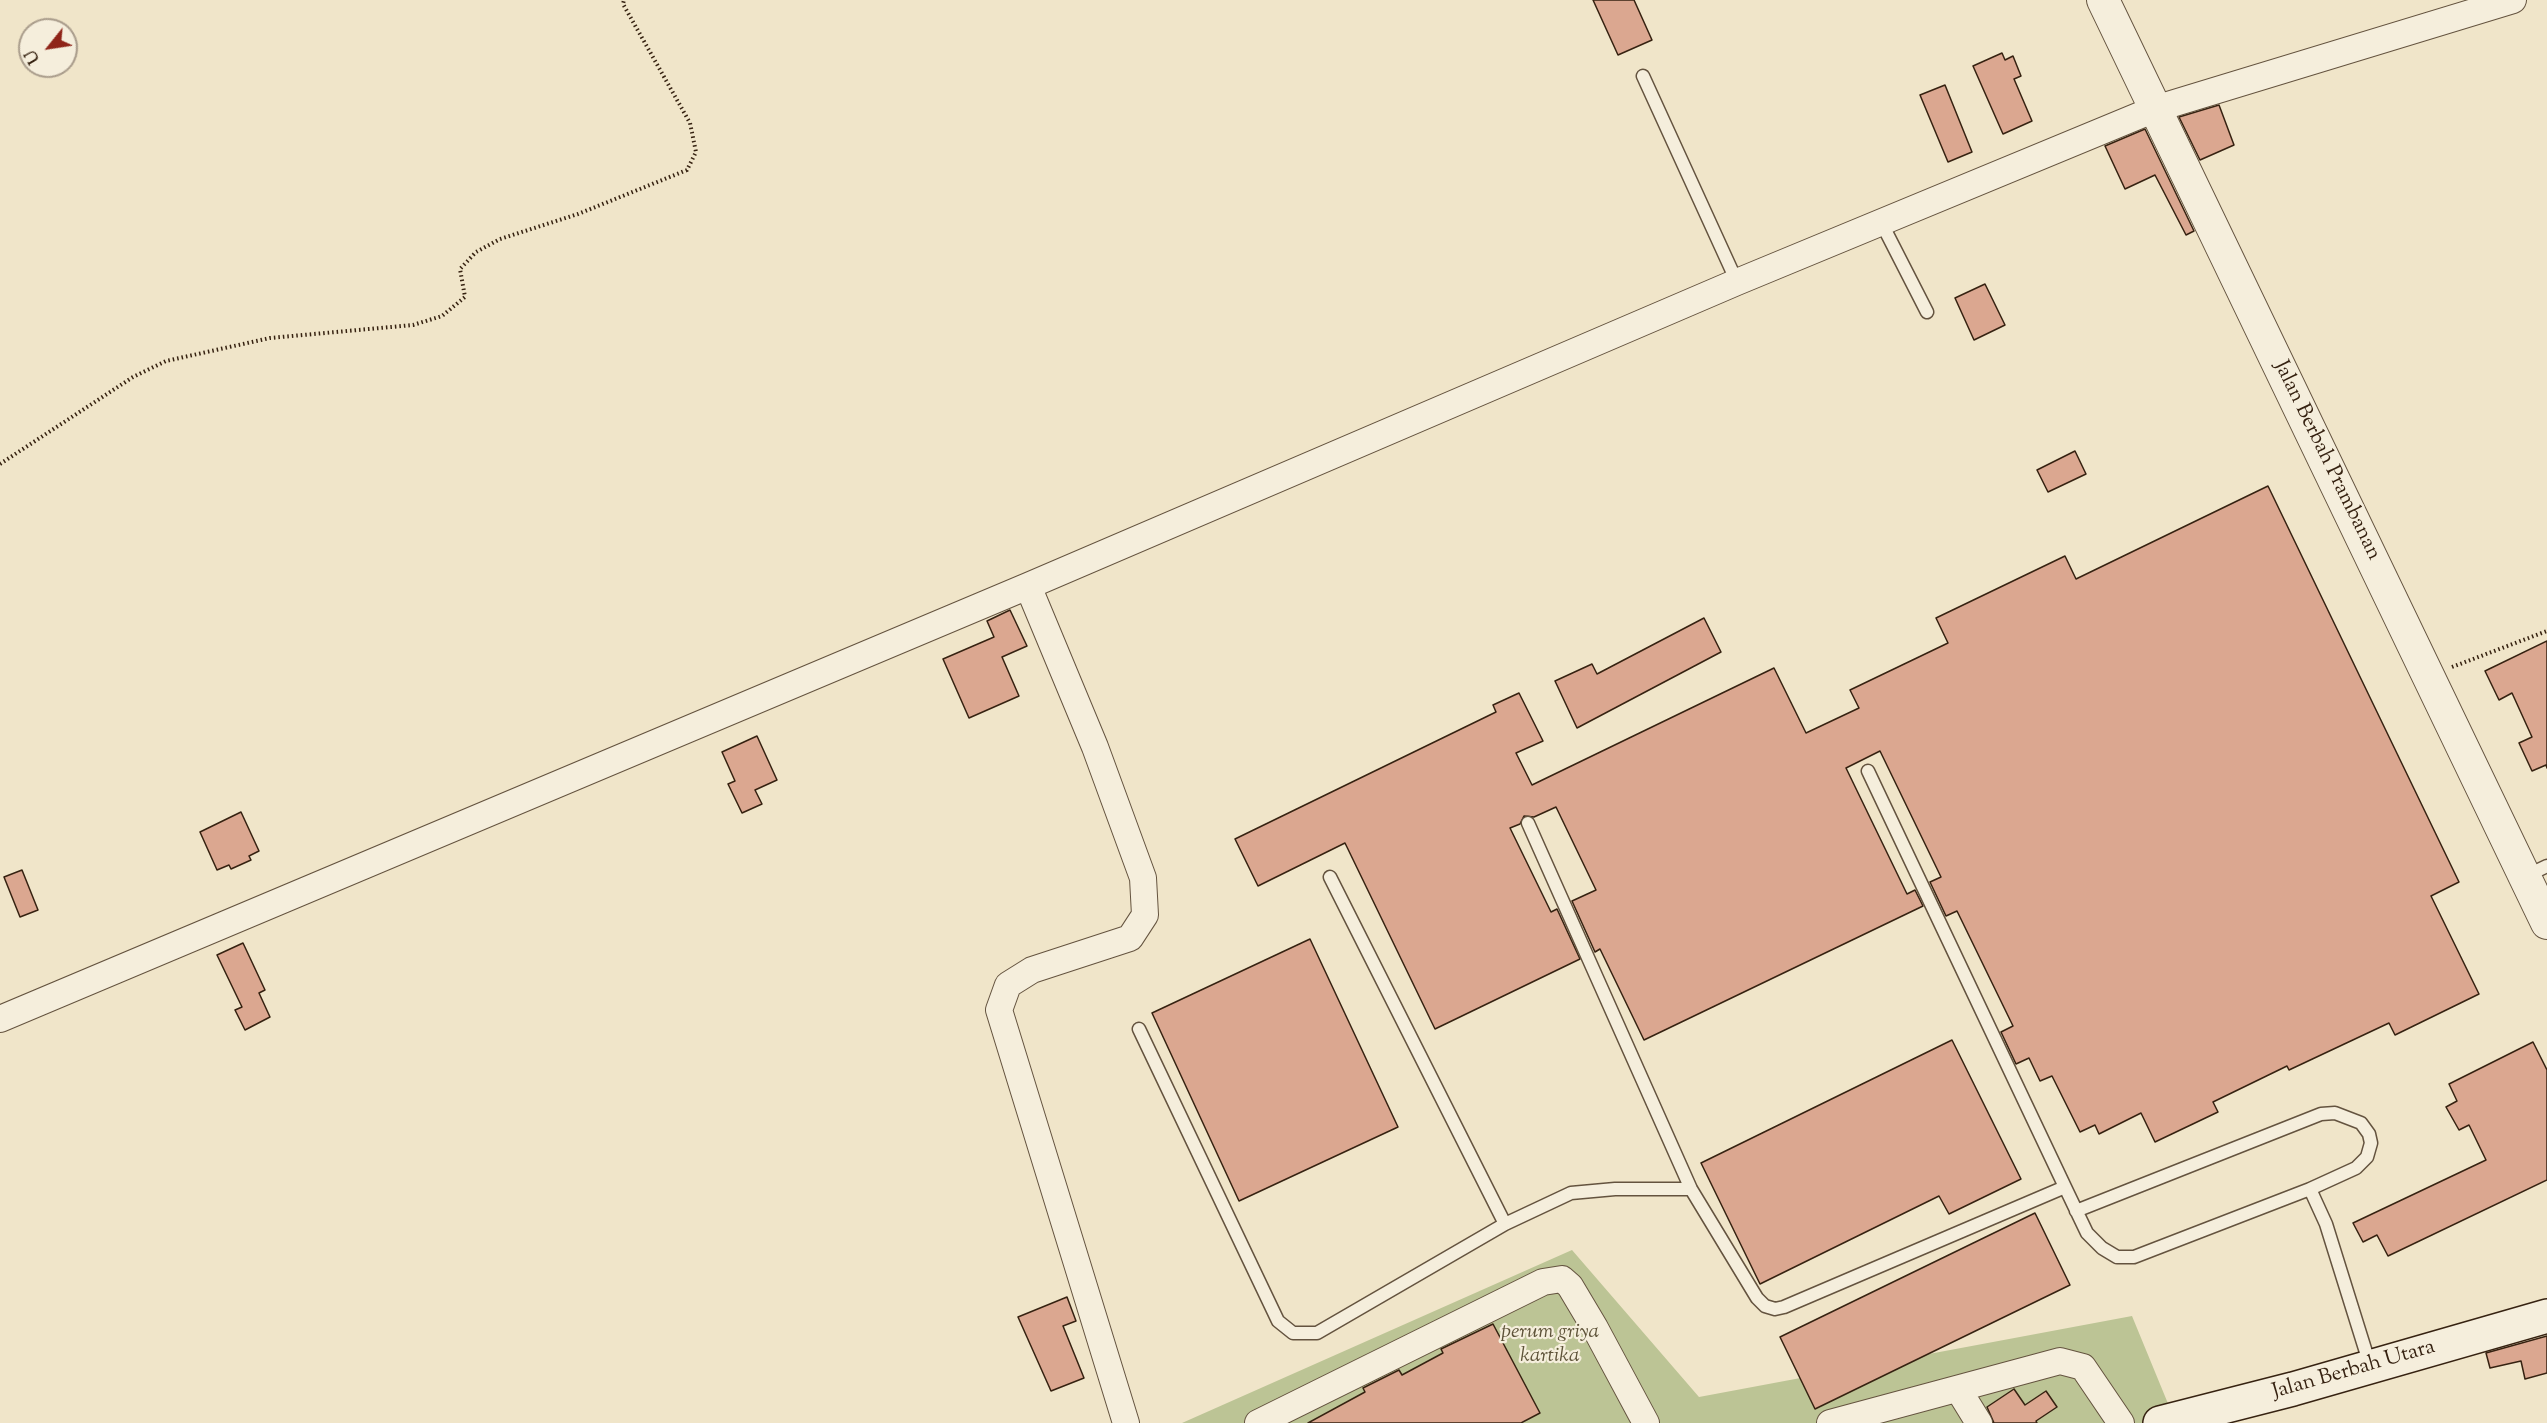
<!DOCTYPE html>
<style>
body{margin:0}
#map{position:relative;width:2547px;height:1423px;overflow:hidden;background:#f0e5c9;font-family:"Sorts Mill Goudy",serif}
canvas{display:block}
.north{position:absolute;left:18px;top:18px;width:60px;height:60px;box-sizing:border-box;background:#f5eedc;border:2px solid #a99c8b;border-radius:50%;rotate:240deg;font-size:16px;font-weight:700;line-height:24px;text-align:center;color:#362211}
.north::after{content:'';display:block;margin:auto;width:21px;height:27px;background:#8f2418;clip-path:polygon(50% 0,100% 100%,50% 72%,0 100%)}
</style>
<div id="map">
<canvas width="2547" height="1423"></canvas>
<div class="north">U</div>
</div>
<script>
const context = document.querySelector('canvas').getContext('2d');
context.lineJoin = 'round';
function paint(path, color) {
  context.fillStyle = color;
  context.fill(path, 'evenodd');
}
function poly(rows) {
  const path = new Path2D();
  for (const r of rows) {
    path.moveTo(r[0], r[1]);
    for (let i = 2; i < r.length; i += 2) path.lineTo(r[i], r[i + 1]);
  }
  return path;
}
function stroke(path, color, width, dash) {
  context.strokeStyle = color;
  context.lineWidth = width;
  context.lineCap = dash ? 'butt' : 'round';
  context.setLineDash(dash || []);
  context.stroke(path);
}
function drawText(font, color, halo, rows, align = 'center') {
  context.font = font + ' "Sorts Mill Goudy",serif';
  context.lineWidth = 4.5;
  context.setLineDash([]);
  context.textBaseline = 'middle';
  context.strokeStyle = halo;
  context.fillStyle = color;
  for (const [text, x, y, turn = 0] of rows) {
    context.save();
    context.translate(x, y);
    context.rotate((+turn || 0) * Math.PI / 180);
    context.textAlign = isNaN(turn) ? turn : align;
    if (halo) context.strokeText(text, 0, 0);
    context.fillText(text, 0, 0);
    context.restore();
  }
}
paint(poly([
 [1572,1250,1699,1397,2132,1316,2176,1423,1182,1423]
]), '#bcc495');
const building = poly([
 [1593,0,1634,0,1652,40,1618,55,1593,0],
 [2002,53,2005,60,2013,56,2021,76,2014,79,2032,121,2003,134,1973,66,2002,53],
 [1945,85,1972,152,1948,162,1920,95,1945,85],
 [2219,105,2234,145,2200,160,2179,117,2219,105],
 [2145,129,2194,231,2186,235,2155,175,2125,189,2105,146,2145,129],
 [1985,284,2005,325,1974,340,1955,298,1985,284],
 [2075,451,2086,474,2048,492,2037,470,2075,451],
 [2268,486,2459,882,2431,896,2479,994,2395,1035,2389,1023,2289,1070,2287,1066,2213,1102,2218,1112,2155,1142,2141,1113,2099,1134,2095,1125,2080,1132,2052,1076,2040,1081,2029,1058,2016,1064,2001,1032,2013,1026,1957,911,1946,916,1930,882,1941,877,1880,751,1846,768,1907,894,1915,890,1923,906,1644,1040,1600,949,1595,952,1572,901,1596,890,1556,807,1534,817,1524,816,1520,824,1510,828,1551,912,1557,909,1580,959,1435,1029,1345,843,1258,886,1235,839,1496,712,1493,705,1519,693,1543,741,1516,753,1532,785,1774,668,1806,733,1859,708,1850,690,1948,643,1936,618,2065,556,2076,579,2268,486],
 [1010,610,1027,646,1002,657,1019,696,969,718,943,659,994,637,987,621,1010,610],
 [1704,618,1721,652,1577,728,1555,681,1592,664,1597,674,1704,618],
 [2547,641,2547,768,2546,765,2532,771,2519,743,2532,737,2512,693,2499,700,2485,671,2547,641],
 [757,736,777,780,755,790,762,804,742,813,728,784,735,781,722,752,757,736],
 [241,812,259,851,249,856,251,860,231,869,229,865,217,870,200,832,241,812],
 [22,870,38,910,20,917,4,877,22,870],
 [1310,939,1398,1127,1239,1201,1152,1013,1310,939],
 [243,943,265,990,259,993,270,1017,245,1030,235,1010,242,1007,217,955,243,943],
 [1952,1040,2021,1179,1949,1214,1939,1196,1760,1284,1701,1163,1952,1040],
 [2533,1042,2547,1070,2547,1180,2388,1256,2377,1235,2363,1242,2353,1223,2486,1160,2469,1125,2459,1130,2446,1107,2457,1101,2449,1084,2533,1042],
 [2035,1213,2070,1285,1815,1409,1780,1337,2035,1213],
 [1067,1297,1076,1321,1063,1326,1084,1378,1051,1391,1018,1317,1067,1297],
 [1493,1324,1540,1413,1521,1423,1308,1423,1365,1392,1363,1388,1399,1370,1402,1375,1443,1353,1441,1349,1493,1324],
 [2547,1336,2547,1373,2525,1379,2521,1361,2490,1368,2486,1353,2547,1336],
 [2014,1389,2025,1405,2046,1391,2057,1407,2036,1421,2037,1423,1994,1423,1987,1407,2014,1389]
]);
paint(building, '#dba790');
stroke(building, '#362211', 1.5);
const service = poly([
 [1643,76,1737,282],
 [1881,222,1927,312],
 [1528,823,1691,1189,1757,1298,1765,1306,1775,1309,1784,1307,2065,1187,1868,771],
 [2526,876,2547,866],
 [1330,877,1505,1224],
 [1139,1029,1278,1321,1293,1333,1317,1333,1505,1224,1571,1193,1615,1189,1691,1189],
 [2065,1187,2087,1233,2102,1248,2117,1257,2134,1257,2310,1189,2326,1224,2370,1365],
 [2076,1211,2321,1114,2335,1113,2361,1123,2369,1134,2371,1143,2367,1157,2356,1168,2310,1189]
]);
const minor = poly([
 [1028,586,1095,747,1143,878,1145,915,1130,938,1032,970,1008,985,999,1010,1126,1423],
 [0,1019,1028,586,1737,282,2155,109,2513,0],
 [1958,1389,1979,1423],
 [1258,1423,1543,1282,1562,1279,1570,1286,1595,1328,1646,1423],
 [1830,1423,2060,1361,2083,1367,2121,1423]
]);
const tertiary = poly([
 [2103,0,2547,923]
]);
const secondary = poly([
 [2160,1423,2293,1389,2547,1316]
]);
stroke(service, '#64533f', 15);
stroke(minor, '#64533f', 28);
stroke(tertiary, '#64533f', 34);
stroke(secondary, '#362211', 36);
stroke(poly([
 [0,464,133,377,166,361,270,338,413,325,442,316,465,297,460,269,476,252,500,239,578,214,687,170,696,152,690,123,623,4,624,0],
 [2452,667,2547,631]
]), '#362211', 4, [1.5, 3]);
stroke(service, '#f5eedc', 12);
stroke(minor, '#f5eedc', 26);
stroke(tertiary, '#f5eedc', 32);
stroke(secondary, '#f5eedc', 33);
drawText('21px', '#362211', '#f5eedc', [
 ["Jalan Berbah Prambanan",2326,461,64],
 ["Jalan Berbah Utara",2354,1371,-16]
]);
drawText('italic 21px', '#5e5339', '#f5eedc', [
 ["perum griya",1550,1333],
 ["kartika",1550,1357]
]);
</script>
